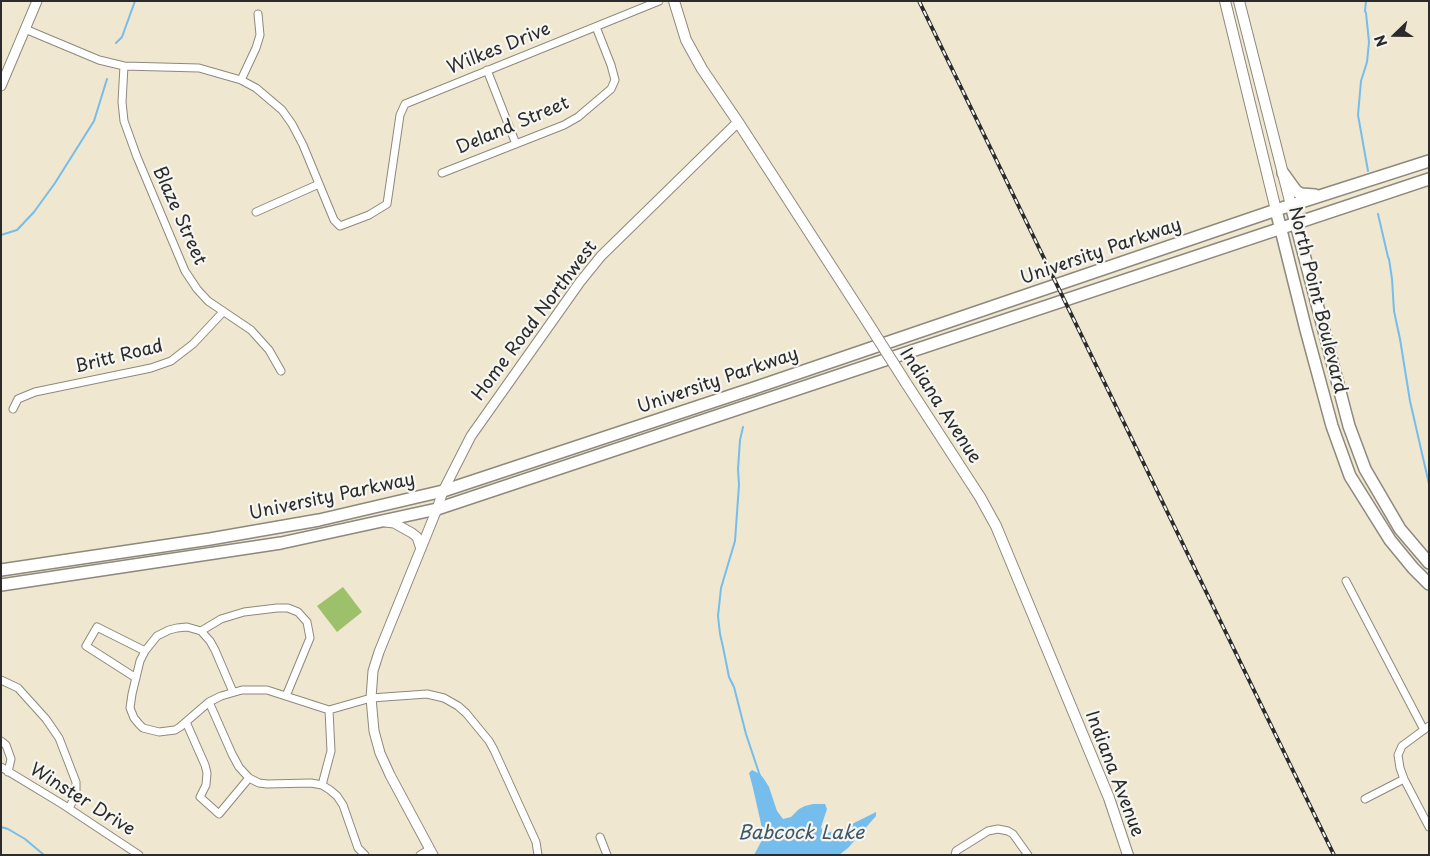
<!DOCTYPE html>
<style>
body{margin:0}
#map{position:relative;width:1430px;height:856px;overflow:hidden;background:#efe7cf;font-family:"Playpen Sans",sans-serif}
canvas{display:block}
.frame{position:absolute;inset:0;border:2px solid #2b2b2b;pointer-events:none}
.north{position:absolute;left:1370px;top:10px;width:50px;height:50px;-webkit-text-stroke:4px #f6f6f2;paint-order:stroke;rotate:248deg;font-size:14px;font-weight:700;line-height:20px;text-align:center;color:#2b2b2b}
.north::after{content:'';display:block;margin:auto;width:18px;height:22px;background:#2b2b2b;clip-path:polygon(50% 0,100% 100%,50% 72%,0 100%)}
</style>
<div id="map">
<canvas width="1430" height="856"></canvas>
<div class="frame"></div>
<div class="north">N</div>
</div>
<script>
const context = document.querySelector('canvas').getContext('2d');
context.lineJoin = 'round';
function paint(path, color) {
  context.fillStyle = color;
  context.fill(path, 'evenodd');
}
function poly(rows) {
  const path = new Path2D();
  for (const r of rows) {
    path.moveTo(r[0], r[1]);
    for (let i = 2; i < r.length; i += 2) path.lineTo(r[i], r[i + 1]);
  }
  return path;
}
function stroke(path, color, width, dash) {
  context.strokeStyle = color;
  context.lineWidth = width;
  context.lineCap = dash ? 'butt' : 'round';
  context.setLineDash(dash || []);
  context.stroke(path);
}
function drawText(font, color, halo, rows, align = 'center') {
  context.font = font + ' "Playpen Sans",sans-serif';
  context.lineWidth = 4.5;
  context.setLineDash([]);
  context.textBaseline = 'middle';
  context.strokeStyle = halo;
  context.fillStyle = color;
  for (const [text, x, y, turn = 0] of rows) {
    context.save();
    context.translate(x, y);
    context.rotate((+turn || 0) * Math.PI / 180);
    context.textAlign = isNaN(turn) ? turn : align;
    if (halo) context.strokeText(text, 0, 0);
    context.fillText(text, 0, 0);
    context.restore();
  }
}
paint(poly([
 [343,587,362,612,337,632,317,606]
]), '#9dc16b');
paint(poly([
 [752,770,760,774,764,779,769,787,777,811,783,819,791,817,799,809,805,806,813,804,825,804,827,809,821,827,823,832,827,833,844,828,876,812,876,816,848,848,839,855,754,855,761,842,762,828,753,788,749,773]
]), '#74bdec');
stroke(poly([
 [1366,1,1365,11,1366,13,1369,42,1367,62,1361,81,1358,115,1368,171],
 [116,43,122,37,135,1],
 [1378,214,1388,257,1389,259,1392,279,1394,311,1400,339,1410,401,1429,484],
 [1,235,17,230,34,212,55,183,94,121,107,79],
 [743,427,740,440,738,469,739,485,735,541,721,588,718,616,720,634,723,647,729,677,734,687,746,734,760,776],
 [1,827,8,829,25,839,44,855]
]), '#74bdec', 2);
const minor = poly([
 [25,29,99,60,124,66,199,68,241,80,256,88,282,110,292,124,303,145,334,220,340,226,369,215,387,204,400,115,405,104,659,1],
 [124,66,122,102,124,121,137,157,185,271,197,289,208,301,251,330,269,350,281,371],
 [487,70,516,144],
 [241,80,256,48,260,35,258,14],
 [442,173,564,125,578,117,611,89,615,80,611,65,596,27],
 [256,212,319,184],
 [13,409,18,399,35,392,151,368,171,361,193,344,223,312],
 [1346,581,1424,730],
 [201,631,221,619,244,612,277,608,288,608,298,612,307,622,310,638,286,696],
 [136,678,86,646,97,627,145,651],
 [1,680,18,688,46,719,59,738,76,782,76,795,69,808],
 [233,692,215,650,210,641,201,631,187,627,177,628,169,630,157,636,145,651,140,661,132,694,130,708,134,718,139,724,143,728,159,732,175,730,180,727,209,702,221,696,242,690,267,690,329,710,371,698,427,694,444,698,458,706,466,713,489,741,494,750,536,842,538,855],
 [209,702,232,754,239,767,249,778,259,783,267,784,311,783,322,785,330,790,337,796,343,805,358,848,365,855],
 [186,722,205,765,207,773,206,785,200,797,219,814,249,778],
 [1,741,6,745,11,759,8,772],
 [1,767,62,804,139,855],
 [1404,779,1429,827],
 [322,785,331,751,329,710],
 [1365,799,1404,779,1400,768,1398,755,1402,746,1429,726],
 [600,837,607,855],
 [420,855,430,849],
 [955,855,956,851,988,831,998,829,1008,831,1013,834,1028,855]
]);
const tertiary = poly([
 [1,86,37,1],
 [385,522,394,523,412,533,417,537,421,549],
 [433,855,390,775,380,753,374,731,371,698,373,671,379,652,437,509,443,491,471,436,580,282,601,256,738,122]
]);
const secondary = poly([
 [674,1,686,40,702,69,738,122,866,320],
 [1225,1,1276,210],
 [1239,1,1291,205],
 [906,383,980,497,996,526,1109,798,1128,855]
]);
const primary = poly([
 [1283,173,1296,191,1301,194,1315,195],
 [1291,205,1349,426,1365,469,1400,529,1429,563],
 [1276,210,1306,330,1332,426,1350,476,1390,540,1413,568,1429,584],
 [1,570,210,539,319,520,443,491,754,388,1276,210,1429,161],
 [1,585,281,543,437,509,1429,179]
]);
stroke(minor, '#8d897d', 9);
stroke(tertiary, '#8d897d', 11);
stroke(secondary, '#8d897d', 12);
stroke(primary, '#8d897d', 14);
stroke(minor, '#fff', 7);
stroke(tertiary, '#fff', 9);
stroke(secondary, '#fff', 10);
stroke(primary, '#fff', 11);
const rail = poly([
 [919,1,1334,855]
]);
stroke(rail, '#2b2b2b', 4);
stroke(rail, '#f6f6f2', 2, [5.5]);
const secondaryBridge = poly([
 [866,320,906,383]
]);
stroke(secondaryBridge, '#8d897d', 12, []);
stroke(secondaryBridge, '#fff', 10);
drawText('18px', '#2b2b2b', '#f6f6f2', [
 ["Wilkes Drive",499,49,-22],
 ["Deland Street",513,126,-23],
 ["Blaze Street",179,216,66],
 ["University Parkway",1101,252,-19],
 ["North Point Boulevard",1317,300,76],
 ["Home Road Northwest",535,321,-53],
 ["Britt Road",119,357,-14],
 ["University Parkway",718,381,-19],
 ["Indiana Avenue",940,406,57],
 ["University Parkway",332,497,-12],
 ["Indiana Avenue",1114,774,69],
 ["Winster Drive",82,800,32]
]);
drawText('italic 19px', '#415765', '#f6f6f2', [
 ["Babcock Lake",801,834]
]);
</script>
